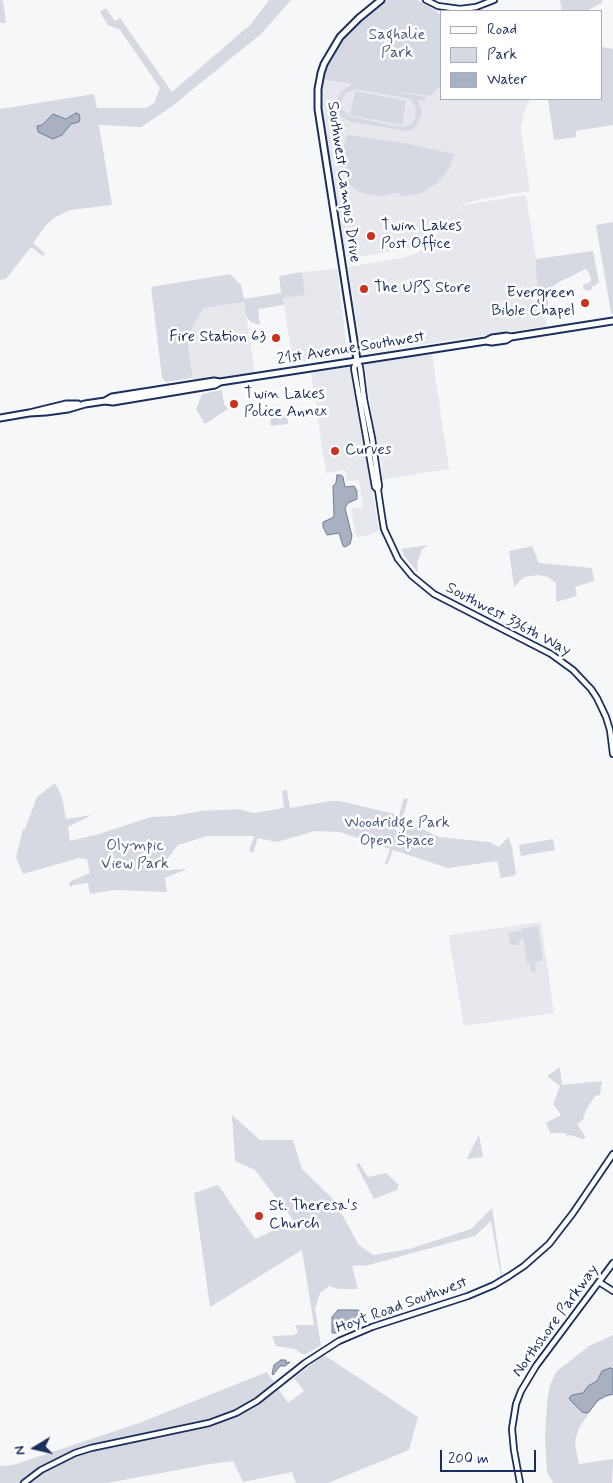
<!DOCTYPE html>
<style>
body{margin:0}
#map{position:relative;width:613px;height:1483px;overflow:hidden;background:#f6f7f9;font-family:Mynerve,sans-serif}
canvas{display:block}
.legend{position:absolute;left:440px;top:10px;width:162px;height:90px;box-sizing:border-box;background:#fff;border:1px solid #a4acbf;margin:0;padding:6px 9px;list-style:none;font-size:15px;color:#1b2f5e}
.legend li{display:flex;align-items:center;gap:10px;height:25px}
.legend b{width:25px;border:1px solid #a4acbf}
.north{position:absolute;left:10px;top:1423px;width:50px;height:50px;-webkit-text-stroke:4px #fff;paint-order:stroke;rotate:261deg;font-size:14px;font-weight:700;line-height:20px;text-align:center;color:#1b2f5e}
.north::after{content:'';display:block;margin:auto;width:18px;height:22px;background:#1b2f5e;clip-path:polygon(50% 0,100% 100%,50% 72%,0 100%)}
.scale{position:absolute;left:440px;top:1450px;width:96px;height:22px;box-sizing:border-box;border:2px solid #1b2f5e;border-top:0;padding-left:6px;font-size:15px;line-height:18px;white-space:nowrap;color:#1b2f5e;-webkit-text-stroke:4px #fff;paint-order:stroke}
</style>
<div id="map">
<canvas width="613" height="1483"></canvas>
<ul class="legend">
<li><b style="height:6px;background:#fff"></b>Road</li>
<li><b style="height:14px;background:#d6d9e2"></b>Park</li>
<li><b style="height:14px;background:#a9b0c1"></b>Water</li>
</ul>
<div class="north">N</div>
<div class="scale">200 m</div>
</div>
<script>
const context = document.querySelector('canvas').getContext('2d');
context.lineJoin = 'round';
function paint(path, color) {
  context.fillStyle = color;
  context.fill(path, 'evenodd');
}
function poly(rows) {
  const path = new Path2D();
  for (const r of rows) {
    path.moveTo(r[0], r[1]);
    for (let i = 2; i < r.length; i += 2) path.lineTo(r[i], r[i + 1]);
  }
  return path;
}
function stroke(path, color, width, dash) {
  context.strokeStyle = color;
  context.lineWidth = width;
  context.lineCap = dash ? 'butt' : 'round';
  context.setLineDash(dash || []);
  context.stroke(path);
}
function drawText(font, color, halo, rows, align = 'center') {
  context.font = font + ' Mynerve,sans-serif';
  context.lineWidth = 5;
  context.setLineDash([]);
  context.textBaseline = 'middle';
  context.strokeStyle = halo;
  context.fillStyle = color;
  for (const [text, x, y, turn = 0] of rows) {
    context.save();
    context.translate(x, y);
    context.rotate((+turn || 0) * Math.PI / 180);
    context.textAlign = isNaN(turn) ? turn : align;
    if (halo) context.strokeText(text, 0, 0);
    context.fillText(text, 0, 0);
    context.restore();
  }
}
paint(poly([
 [319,79,430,96,442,84,442,99,530,99,523,115,521,130,530,191,480,199,464,204,451,214,427,242,417,249,413,250,411,248,351,258,348,257,345,253,340,215,336,215,318,109],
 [526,195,547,326,365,353,362,352,348,269,349,267,405,257,417,253,431,242,453,213,464,205],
 [337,269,347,351,332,357,293,363,283,298,305,295,302,272],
 [244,302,255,373,194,382,187,337,204,308],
 [432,354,449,469,381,480,382,465,375,440,365,366,367,364],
 [347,367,351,370,379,530,369,535,356,537,351,508,363,507,359,480,347,481,345,470,326,473,311,373],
 [541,922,554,1013,464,1026,449,939,450,935]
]), '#e6e8ee');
paint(poly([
 [0,0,3,1,6,23,0,23],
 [269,0,291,0,261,34,171,107,141,127,99,125,112,205,70,210,54,218,47,224,33,243,45,254,43,256,31,247,6,279,0,280,0,109,94,94,97,108,146,108,154,103,160,88,120,30,108,25,100,12,106,8,115,21,120,18,172,92,251,24],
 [381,0,417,0,435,10,442,16,442,84,430,96,394,91,426,97,425,101,418,100,421,109,422,114,417,125,413,129,405,131,352,122,347,120,341,116,338,110,337,104,338,97,341,92,352,84,319,79,340,37],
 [356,89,407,98,412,101,416,108,415,119,410,125,402,127,351,117,343,110,341,102,346,93],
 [560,0,602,0,602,3,586,11,562,11],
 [602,47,613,49,613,125,576,131,576,137,554,140,548,99,602,99],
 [355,91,406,101,402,125,350,115],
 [347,135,404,143,454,154,450,167,445,174,437,183,422,193,404,196,395,193,383,196,372,195,359,192,350,185,344,172,343,151],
 [613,222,613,314,611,313,596,225],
 [593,251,599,282,594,286,592,286,592,288,590,291,583,289,583,285,590,282,591,279,590,275,586,269,559,282,548,290,548,314,541,306,536,273,536,259],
 [302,272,305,295,283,298,284,305,258,309,260,325,251,322,246,316,244,302,204,308,187,337,193,378,165,382,162,377,151,287,230,274,241,285,244,299,281,293,279,276],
 [222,390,224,404,228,409,205,424,196,409,202,394],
 [287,415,288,424,271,426,270,417],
 [428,545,422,549,417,564,418,573,405,557,401,549],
 [532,546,539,563,592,568,594,581,575,587,577,596,556,602,556,583,548,577,538,575,524,577,514,587,509,551],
 [55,783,62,797,66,819,92,815,68,827,70,841,99,834,151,817,173,816,201,811,239,809,253,813,284,808,282,791,287,790,290,808,330,801,340,801,399,815,404,798,408,799,403,817,426,831,439,837,489,842,499,847,508,837,512,847,516,874,513,876,501,878,497,861,448,868,393,850,387,865,385,864,390,849,340,832,315,831,277,842,258,838,253,853,249,851,254,836,207,836,178,845,168,858,166,870,187,869,165,878,167,892,114,890,90,894,88,883,73,885,71,887,69,884,71,881,90,873,87,859,79,858,23,874,16,857,23,829,25,829,37,797],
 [553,839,555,850,521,856,519,845],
 [538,926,543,960,535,962,536,971,531,972,530,963,527,963,523,937,517,945,510,945,508,934,518,930,522,933,521,929],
 [560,1067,562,1085,602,1081,600,1095,595,1096,586,1110,583,1120,577,1124,586,1137,583,1139,570,1135,567,1136,566,1133,550,1133,546,1123,561,1115,553,1104,560,1086,547,1076],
 [232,1115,260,1140,293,1140,302,1169,334,1200,359,1245,373,1255,409,1249,471,1229,492,1208,502,1275,501,1276,491,1221,475,1236,365,1266,361,1265,352,1266,358,1289,339,1289,329,1286,320,1293,315,1309,321,1345,306,1354,302,1354,295,1349,276,1346,272,1336,294,1335,298,1332,295,1325,314,1325,302,1250,210,1307,194,1193,218,1185,255,1239,294,1221,255,1170,235,1161],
 [479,1135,483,1157,467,1159,469,1154],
 [359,1163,368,1177,386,1173,399,1185,397,1190,374,1199,356,1164],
 [613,1335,613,1395,609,1396,596,1403,579,1428,576,1437,575,1444,579,1464,613,1459,612,1483,553,1483,547,1472,545,1436,547,1403,550,1385,557,1371,589,1346],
 [324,1355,418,1417,409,1450,328,1483,296,1483,292,1472,243,1482,233,1461,210,1464,107,1483,0,1483,0,1466,13,1465,139,1423,267,1372,288,1403,304,1391,294,1378]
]), '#d6d9e2');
const water = poly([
 [76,113,79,114,80,119,79,122,71,124,62,135,53,139,38,132,37,126,42,125,53,114,66,119,76,113],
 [337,475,341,475,343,477,345,487,354,486,357,491,357,499,348,503,345,508,352,536,350,544,345,547,343,546,339,533,327,535,323,527,323,522,332,518,334,516,333,486,336,483,337,475],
 [338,1310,358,1310,362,1313,361,1319,359,1322,352,1325,349,1326,345,1324,343,1328,337,1333,332,1333,332,1317,338,1310],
 [281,1360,286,1360,286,1363,290,1362,285,1366,280,1366,273,1375,272,1374,274,1365,281,1360],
 [610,1368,613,1369,613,1394,605,1396,598,1400,589,1412,586,1413,582,1412,571,1401,569,1398,572,1395,583,1393,588,1386,597,1381,602,1371,610,1368]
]);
paint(water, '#a9b0c1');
stroke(water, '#707c99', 1);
const secondary = poly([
 [426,0,438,6,460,9,476,7,494,0],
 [357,360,360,367,364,399,372,438,379,486,378,490,382,517,384,529,398,559,412,576,434,594,551,654,573,670,591,689,597,698,606,717,610,730,613,754],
 [357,360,354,368,375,487,378,490],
 [599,1282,613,1291],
 [24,1483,41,1470,75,1453,91,1448,209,1423,236,1413,257,1401,305,1363,339,1341,372,1327,468,1296,494,1285,509,1276,524,1266,549,1244,573,1213,613,1154],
 [520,1483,514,1450,512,1429,516,1404,521,1391,536,1366,613,1263]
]);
const primary = poly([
 [511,337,506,340,492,342,486,341,492,338,507,336,511,337,613,321],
 [357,360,318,109,318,89,321,73,324,64,340,37,359,18,381,0],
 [220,382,486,341],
 [29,413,46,412,68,409,85,404,105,401,113,402,215,385,220,382,214,381,112,397,105,401],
 [0,418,29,413,66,404,78,404]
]);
stroke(secondary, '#1b2f5e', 8);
stroke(primary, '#1b2f5e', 9);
stroke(secondary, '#fff', 4.5);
stroke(primary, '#fff', 5);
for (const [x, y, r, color] of [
 [371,236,5,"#c8321e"],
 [364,289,5,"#c8321e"],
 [585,303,5,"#c8321e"],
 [276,338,5,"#c8321e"],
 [234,404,5,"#c8321e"],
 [335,451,5,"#c8321e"],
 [259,1216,5,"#c8321e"]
]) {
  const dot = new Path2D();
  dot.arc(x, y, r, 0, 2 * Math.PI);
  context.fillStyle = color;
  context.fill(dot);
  stroke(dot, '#fff', 2);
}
drawText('16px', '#4a5a7f', '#fff', [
 ["Saghalie",397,36],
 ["Park",397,54],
 ["Woodridge Park",397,824],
 ["Open Space",397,842],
 ["Olympic",135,847],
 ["View Park",135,865]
]);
drawText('16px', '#1b2f5e', '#fff', [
 ["Southwest Campus Drive",343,182,82],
 ["21st Avenue Southwest",351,349,-9],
 ["Southwest 336th Way",508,620,28],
 ["Hoyt Road Southwest",402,1306,-20],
 ["Northshore Parkway",556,1321,-54]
]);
drawText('16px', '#1b2f5e', '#fff', [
 ["Twin Lakes",381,227],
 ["Post Office",381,245],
 ["The UPS Store",374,289],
 ["Evergreen",575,294,"right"],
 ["Bible Chapel",575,312,"right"],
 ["Fire Station 63",266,338,"right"],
 ["Twin Lakes",244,395],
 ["Police Annex",244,413],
 ["Curves",345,451],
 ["St. Theresa's",269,1207],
 ["Church",269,1225]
], 'left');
</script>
